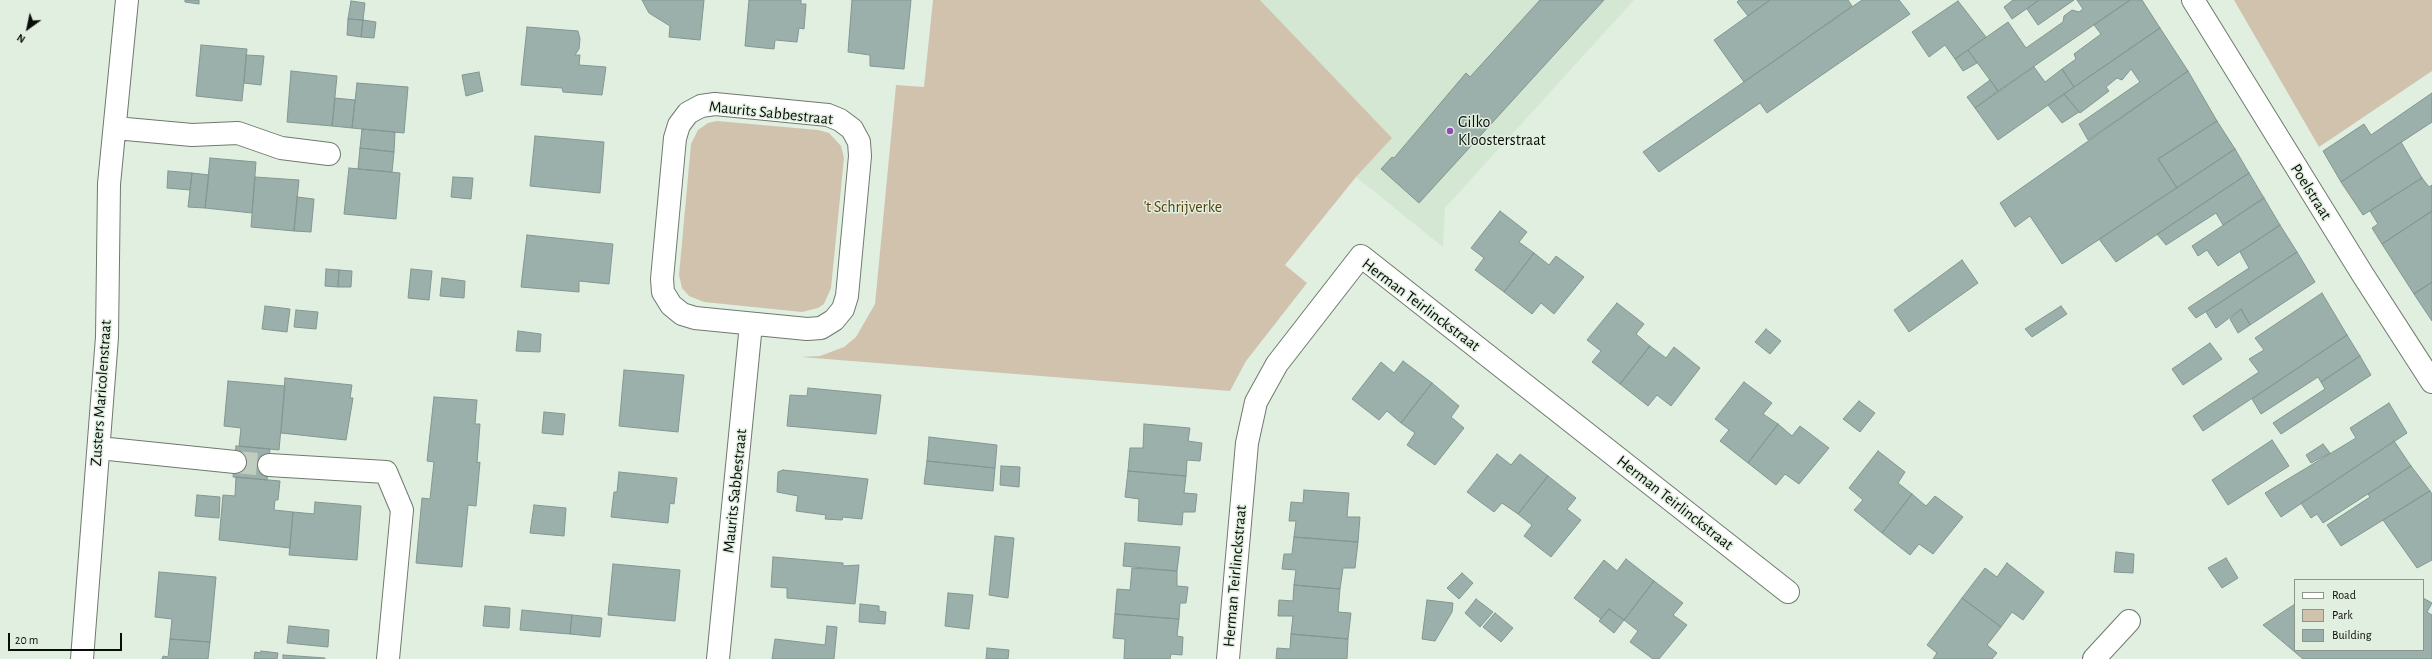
<!DOCTYPE html>
<style>
body{margin:0}
#map{position:relative;width:2432px;height:659px;overflow:hidden;background:#e1efe0;font-family:"Alegreya Sans",sans-serif}
canvas{display:block}
.legend{position:absolute;left:2294px;top:579px;width:130px;height:72px;box-sizing:border-box;background:#e1efe0;border:1px solid #8b958a;margin:0;padding:5px 7px;list-style:none;font-size:12px;color:#090d08}
.legend li{display:flex;align-items:center;gap:8px;height:20px}
.legend b{width:20px;border:1px solid #8b958a}
.north{position:absolute;left:8px;top:8px;width:40px;height:40px;-webkit-text-stroke:3px #e1efe0;paint-order:stroke;rotate:213deg;font-size:11px;font-weight:700;line-height:16px;text-align:center;color:#090d08}
.north::after{content:'';display:block;margin:auto;width:14px;height:18px;background:#090d08;clip-path:polygon(50% 0,100% 100%,50% 72%,0 100%)}
.scale{position:absolute;left:8px;top:633px;width:114px;height:18px;box-sizing:border-box;border:2px solid #090d08;border-top:0;padding-left:5px;font-size:12px;line-height:14px;white-space:nowrap;color:#090d08;-webkit-text-stroke:3px #e1efe0;paint-order:stroke}
</style>
<div id="map">
<canvas width="2432" height="659"></canvas>
<ul class="legend">
<li><b style="height:5px;background:#fff"></b>Road</li>
<li><b style="height:11px;background:#d1c2ae"></b>Park</li>
<li><b style="height:11px;background:#9bb0aa"></b>Building</li>
</ul>
<div class="north">N</div>
<div class="scale">20 m</div>
</div>
<script>
const context = document.querySelector('canvas').getContext('2d');
context.lineJoin = 'round';
function paint(path, color) {
  context.fillStyle = color;
  context.fill(path, 'evenodd');
}
function poly(rows) {
  const path = new Path2D();
  for (const r of rows) {
    path.moveTo(r[0], r[1]);
    for (let i = 2; i < r.length; i += 2) path.lineTo(r[i], r[i + 1]);
  }
  return path;
}
function stroke(path, color, width, dash) {
  context.strokeStyle = color;
  context.lineWidth = width;
  context.lineCap = dash ? 'butt' : 'round';
  context.setLineDash(dash || []);
  context.stroke(path);
}
function drawText(font, color, halo, rows, align = 'center') {
  context.font = font + ' "Alegreya Sans",sans-serif';
  context.lineWidth = 3;
  context.setLineDash([]);
  context.textBaseline = 'middle';
  context.strokeStyle = halo;
  context.fillStyle = color;
  for (const [text, x, y, turn = 0] of rows) {
    context.save();
    context.translate(x, y);
    context.rotate((+turn || 0) * Math.PI / 180);
    context.textAlign = isNaN(turn) ? turn : align;
    if (halo) context.strokeText(text, 0, 0);
    context.fillText(text, 0, 0);
    context.restore();
  }
}
paint(poly([
 [1260,0,1634,0,1445,208,1443,247,1356,177,1392,138]
]), '#d3e7d2');
paint(poly([
 [933,0,1260,0,1392,138,1356,177,1285,265,1307,283,1246,361,1230,391,801,357,820,356,844,347,856,337,875,304,896,85,924,87],
 [2234,0,2432,0,2432,71,2319,147],
 [717,121,818,130,829,133,841,146,844,158,831,288,824,304,818,308,802,312,704,302,689,296,682,288,679,275,691,144,698,130,708,123]
]), '#d1c2ae');
const building = poly([
 [185,0,199,0,199,4,185,2,185,0],
 [642,0,704,0,700,40,669,37,670,26,649,13,642,0],
 [749,0,801,0,801,4,806,4,804,29,799,28,797,42,775,40,774,49,745,46,749,0],
 [852,0,911,0,904,69,870,66,870,55,848,52,852,0],
 [1540,0,1604,0,1419,203,1381,169,1392,157,1394,158,1466,73,1470,77,1540,0],
 [1739,0,1770,0,1748,16,1737,2,1739,0],
 [1770,0,1848,0,1852,6,1744,82,1714,40,1770,0],
 [1862,0,1899,0,1910,14,1767,113,1760,103,1659,172,1643,152,1862,0],
 [2013,0,2039,0,2012,19,2004,7,2013,0],
 [2039,0,2074,0,2038,25,2027,9,2039,0],
 [2077,0,2130,0,1998,91,1968,50,2008,22,2026,48,2063,22,2064,16,2072,10,2079,12,2083,9,2077,0],
 [2130,0,2142,0,2160,28,2074,87,2062,69,2076,59,2074,54,2101,34,2094,25,2130,0],
 [351,1,365,3,363,20,348,19,351,1],
 [1958,1,1986,37,1955,59,1945,45,1929,57,1912,32,1958,1],
 [348,19,363,20,361,37,347,35,348,19],
 [363,20,376,22,374,38,361,37,363,20],
 [527,27,578,31,580,39,579,49,575,55,580,55,579,65,606,67,602,95,563,92,562,88,521,85,527,27],
 [2160,28,2188,71,2088,140,2079,124,2140,82,2131,69,2122,80,2117,78,2106,87,2109,91,2080,113,2064,94,2160,28],
 [201,45,247,49,242,101,196,96,201,45],
 [1968,50,1977,63,1963,71,1955,59,1968,50],
 [246,55,264,56,261,85,244,83,246,55],
 [2034,67,2045,82,2062,69,2074,87,1998,140,1975,108,2034,67],
 [291,71,337,76,332,126,287,122,291,71],
 [2188,71,2217,121,2158,159,2177,188,2062,264,2030,216,2015,227,2000,203,2188,71],
 [479,72,483,91,466,96,462,75,479,72],
 [1990,80,1998,91,1975,108,1967,97,1990,80],
 [357,83,408,87,404,133,352,128,357,83],
 [2432,93,2432,122,2341,182,2323,151,2364,124,2371,135,2432,93],
 [2064,94,2079,112,2062,123,2048,105,2064,94],
 [335,98,355,100,352,128,332,126,335,98],
 [2217,121,2235,149,2177,188,2158,159,2217,121],
 [362,129,395,132,394,152,360,148,362,129],
 [535,136,604,142,600,193,530,186,535,136],
 [2401,142,2422,178,2363,215,2341,182,2401,142],
 [360,148,394,152,392,172,358,169,360,148],
 [2235,149,2249,173,2116,262,2099,239,2235,149],
 [210,158,256,162,252,213,205,208,210,158],
 [349,168,400,173,396,219,344,214,349,168],
 [168,171,192,173,190,190,167,188,168,171],
 [192,173,209,175,205,208,188,207,192,173],
 [2249,173,2264,198,2223,225,2216,213,2166,245,2157,234,2249,173],
 [255,177,299,180,294,231,251,227,255,177],
 [453,177,473,178,471,199,451,197,453,177],
 [2422,178,2429,187,2432,185,2432,211,2382,244,2372,228,2378,224,2370,211,2422,178],
 [297,197,314,199,311,232,294,231,297,197],
 [2264,198,2280,225,2218,266,2207,250,2198,256,2192,246,2264,198],
 [1500,211,1527,232,1519,242,1534,253,1504,292,1475,270,1484,258,1471,248,1500,211],
 [2432,211,2432,282,2414,294,2382,244,2432,211],
 [2280,225,2297,252,2196,318,2188,308,2249,268,2240,252,2280,225],
 [527,235,613,244,609,284,579,281,579,292,521,287,527,235],
 [2297,252,2315,282,2250,325,2241,309,2216,328,2206,312,2297,252],
 [1534,253,1549,265,1556,256,1584,277,1554,314,1541,303,1532,314,1504,292,1534,253],
 [1962,260,1978,283,1909,332,1894,310,1962,260],
 [326,269,339,270,338,287,325,286,326,269],
 [411,269,432,271,429,300,408,298,411,269],
 [339,270,352,271,351,287,338,287,339,270],
 [442,278,465,281,464,298,440,296,442,278],
 [2432,282,2432,321,2414,294,2432,282],
 [2322,293,2347,335,2203,431,2193,416,2259,372,2249,359,2264,350,2255,338,2322,293],
 [1617,303,1644,324,1636,334,1650,346,1620,384,1592,362,1601,351,1587,340,1617,303],
 [265,306,290,309,287,332,262,329,265,306],
 [2061,306,2067,314,2032,337,2025,329,2061,306],
 [2241,309,2250,325,2238,333,2230,319,2241,309],
 [296,310,318,312,316,329,294,327,296,310],
 [1766,329,1781,341,1770,354,1755,342,1766,329],
 [518,331,541,334,540,352,516,351,518,331],
 [2347,335,2360,356,2321,382,2318,377,2261,414,2252,399,2347,335],
 [2210,343,2222,359,2183,385,2172,369,2210,343],
 [1650,346,1666,358,1674,347,1700,368,1671,406,1657,395,1648,406,1620,384,1650,346],
 [2360,356,2371,375,2281,434,2273,423,2325,389,2321,382,2360,356],
 [1403,361,1432,383,1401,423,1387,411,1379,420,1352,399,1381,362,1394,373,1403,361],
 [624,370,684,375,678,432,619,426,624,370],
 [285,378,352,385,350,398,353,398,346,440,281,433,285,378],
 [228,381,285,386,279,450,239,446,241,428,224,426,228,381],
 [1744,382,1772,403,1763,414,1778,424,1748,463,1720,441,1729,430,1715,419,1744,382],
 [1432,383,1459,406,1451,417,1464,428,1435,465,1407,445,1415,433,1401,423,1432,383],
 [808,388,881,395,876,434,787,426,790,395,807,396,808,388],
 [434,397,477,400,475,424,480,424,477,463,480,462,476,506,468,505,462,567,416,563,422,498,430,499,434,462,427,461,434,397],
 [1859,401,1875,413,1860,432,1843,419,1859,401],
 [2389,403,2407,433,2281,517,2265,493,2356,438,2350,428,2389,403],
 [544,412,565,414,563,435,542,433,544,412],
 [1144,424,1190,428,1188,441,1202,443,1200,461,1187,460,1186,476,1128,471,1130,448,1143,448,1144,424],
 [1778,424,1792,436,1800,426,1829,448,1799,484,1785,474,1776,485,1748,463,1778,424],
 [929,437,997,445,995,468,927,461,929,437],
 [2272,440,2289,466,2228,505,2212,480,2272,440],
 [2394,441,2411,466,2323,523,2317,514,2311,518,2301,503,2394,441],
 [2323,444,2330,453,2311,463,2306,455,2323,444],
 [236,446,270,449,267,480,233,477,236,446],
 [1878,451,1905,472,1898,483,1912,494,1882,533,1854,510,1863,500,1849,488,1878,451],
 [1497,454,1511,465,1520,454,1548,476,1518,514,1502,503,1494,512,1467,492,1497,454],
 [927,461,995,468,993,491,924,484,927,461],
 [1001,466,1020,467,1019,487,1000,485,1001,466],
 [2411,466,2430,491,2341,546,2327,525,2370,497,2368,494,2411,466],
 [783,470,868,479,862,519,843,517,842,520,825,519,826,515,796,511,798,496,777,492,778,472,783,470],
 [1128,471,1186,476,1184,493,1197,494,1195,512,1183,512,1182,525,1138,521,1139,499,1125,497,1128,471],
 [619,472,677,478,674,504,670,503,668,523,611,517,614,492,617,492,619,472],
 [1548,476,1576,498,1567,509,1581,520,1551,557,1524,536,1532,525,1518,514,1548,476],
 [236,477,280,481,278,500,275,500,274,510,293,512,290,548,219,540,223,495,235,496,236,477],
 [1304,490,1349,493,1347,517,1360,517,1358,542,1294,537,1296,521,1289,521,1291,502,1303,503,1304,490],
 [2430,491,2432,494,2432,560,2417,568,2383,520,2430,491],
 [1912,494,1926,506,1935,496,1963,517,1933,554,1919,544,1910,555,1882,533,1912,494],
 [197,495,220,497,219,518,195,516,197,495],
 [315,502,361,506,357,560,289,555,293,512,314,514,315,502],
 [534,505,566,508,564,536,530,533,534,505],
 [995,536,1014,538,1008,598,989,595,995,536],
 [1294,537,1358,542,1355,568,1343,568,1340,589,1294,585,1296,570,1282,569,1284,554,1292,554,1294,537],
 [1125,543,1180,547,1177,571,1123,566,1125,543],
 [2116,552,2134,554,2133,573,2114,572,2116,552],
 [773,557,843,563,843,566,859,565,855,604,787,598,787,588,771,587,773,557],
 [2226,558,2238,578,2222,588,2208,568,2226,558],
 [1626,559,1654,581,1624,620,1609,609,1601,619,1574,598,1604,560,1617,571,1626,559],
 [2007,563,2044,592,2023,620,2012,612,2001,627,1962,598,1985,568,1997,577,2007,563],
 [613,564,680,570,675,621,608,615,613,564],
 [1132,568,1177,571,1177,586,1188,587,1186,603,1180,603,1179,619,1115,614,1117,589,1130,590,1132,568],
 [159,572,216,577,210,642,170,639,172,619,155,617,159,572],
 [1462,573,1473,583,1459,599,1447,588,1462,573],
 [1654,581,1683,603,1673,615,1687,625,1659,659,1653,659,1630,642,1638,631,1624,620,1654,581],
 [1294,585,1340,589,1338,612,1351,613,1348,639,1291,634,1293,616,1278,616,1279,600,1293,601,1294,585],
 [948,593,973,595,969,629,945,626,948,593],
 [1962,598,2001,627,1987,645,1997,653,1992,659,1933,659,1937,653,1927,645,1962,598],
 [2423,598,2432,603,2427,612,2432,615,2432,659,2303,659,2263,625,2295,604,2295,650,2423,650,2423,598],
 [1476,599,1493,612,1480,627,1465,613,1476,599],
 [1427,600,1453,603,1452,612,1435,641,1422,639,1427,600],
 [860,604,879,606,879,611,886,612,885,624,859,622,860,604],
 [485,606,510,608,509,628,483,626,485,606],
 [1609,609,1624,620,1614,633,1599,621,1609,609],
 [522,610,572,615,570,634,520,630,522,610],
 [1495,613,1513,628,1501,642,1483,627,1495,613],
 [1115,614,1179,619,1177,636,1183,637,1182,655,1171,654,1170,659,1124,659,1125,639,1113,638,1115,614],
 [572,615,602,618,600,637,570,634,572,615],
 [289,626,329,630,328,647,287,643,289,626],
 [827,626,837,627,834,659,772,659,775,639,825,645,827,626],
 [1291,634,1348,639,1347,659,1276,659,1277,648,1290,649,1291,634],
 [170,639,210,642,208,659,162,659,163,656,168,657,170,639],
 [987,648,1009,650,1008,659,986,659,987,648],
 [261,651,278,653,277,659,254,659,255,652,261,653,261,651],
 [283,655,325,658,325,659,283,659,283,655]
]);
paint(building, '#9bb0aa');
stroke(building, '#829791', 1);
stroke(poly([
 [235,462,269,465]
]), '#c1cdc0', 22, [22, 11]);
const minor = poly([
 [715,104,828,115,840,120,852,129,859,142,860,156,847,296,843,309,834,320,821,328,807,329,695,318,682,314,671,305,663,292,662,279,675,138,679,125,688,113,701,106,715,104],
 [115,128,192,135,238,133,281,148,329,154],
 [99,448,235,462],
 [269,465,386,472,402,510,388,659],
 [82,659,107,337,109,184,127,0],
 [718,659,751,324],
 [1228,659,1247,443,1256,402,1277,364,1361,256,1788,592],
 [2094,659,2129,621]
]);
const tertiary = poly([
 [2193,0,2363,275,2432,382]
]);
stroke(minor, '#6e7a6d', 24);
stroke(tertiary, '#6e7a6d', 24);
stroke(minor, '#fff', 22);
stroke(tertiary, '#fff', 22);
for (const [x, y, r, color] of [
 [1450,131,4,"#9348b9"]
]) {
  const dot = new Path2D();
  dot.arc(x, y, r, 0, 2 * Math.PI);
  context.fillStyle = color;
  context.fill(dot);
  stroke(dot, '#e1efe0', 1.5);
}
drawText('16px', '#090d08', '#e1efe0', [
 ["Maurits Sabbestraat",771,113,6],
 ["Poelstraat",2311,192,58],
 ["Herman Teirlinckstraat",1421,305,37],
 ["Zusters Maricolenstraat",101,393,-86],
 ["Maurits Sabbestraat",735,491,-84],
 ["Herman Teirlinckstraat",1675,503,38],
 ["Herman Teirlinckstraat",1235,576,-85]
]);
drawText('16px', '#090d08', '#e1efe0', [
 ["Gilko",1458,122],
 ["Kloosterstraat",1458,140]
], 'left');
drawText('16px', '#5c3e07', '#e1efe0', [
 ["'t Schrijverke",1183,207]
]);
</script>
